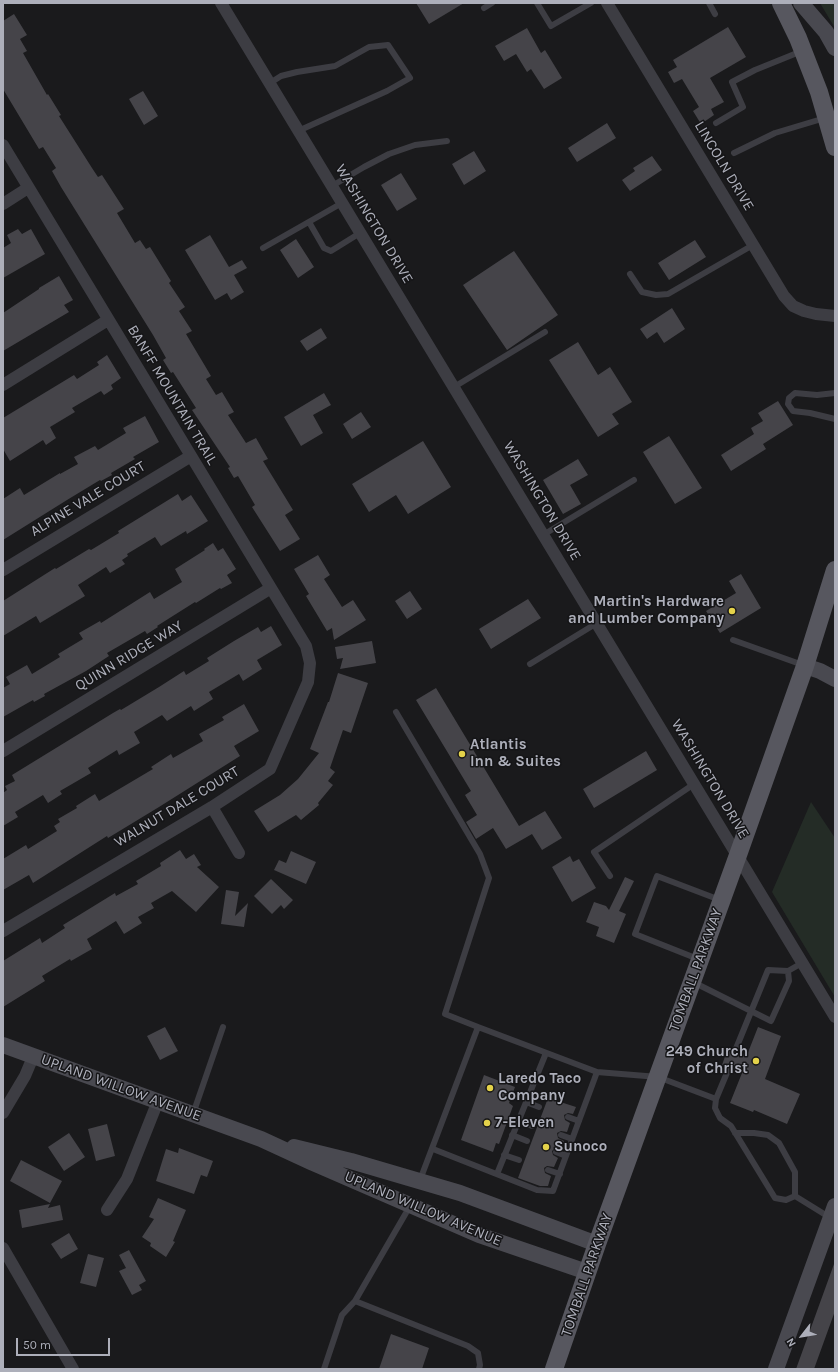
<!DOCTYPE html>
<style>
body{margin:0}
#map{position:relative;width:838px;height:1372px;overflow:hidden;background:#1a1a1c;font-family:Karla,sans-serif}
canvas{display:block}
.frame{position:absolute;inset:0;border:4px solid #adafba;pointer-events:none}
.north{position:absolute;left:782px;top:1316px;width:40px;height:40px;-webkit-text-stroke:3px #151517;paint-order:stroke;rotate:239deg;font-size:11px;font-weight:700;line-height:16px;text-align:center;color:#adafba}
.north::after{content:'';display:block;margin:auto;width:14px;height:18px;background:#adafba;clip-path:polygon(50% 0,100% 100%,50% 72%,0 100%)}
.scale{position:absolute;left:16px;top:1338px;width:94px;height:18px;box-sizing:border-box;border:2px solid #adafba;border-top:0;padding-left:5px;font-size:12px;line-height:14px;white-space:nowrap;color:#adafba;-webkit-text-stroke:3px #151517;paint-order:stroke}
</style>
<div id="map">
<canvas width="838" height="1372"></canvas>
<div class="frame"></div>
<div class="north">N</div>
<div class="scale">50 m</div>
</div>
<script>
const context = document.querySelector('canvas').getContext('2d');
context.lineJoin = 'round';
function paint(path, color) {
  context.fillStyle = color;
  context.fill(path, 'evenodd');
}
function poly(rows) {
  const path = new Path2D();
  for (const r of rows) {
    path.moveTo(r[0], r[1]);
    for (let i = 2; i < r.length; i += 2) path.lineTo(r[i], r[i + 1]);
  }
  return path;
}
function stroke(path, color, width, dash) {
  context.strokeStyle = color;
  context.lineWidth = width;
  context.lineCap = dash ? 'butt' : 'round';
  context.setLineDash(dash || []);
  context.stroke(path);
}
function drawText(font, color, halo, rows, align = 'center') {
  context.font = font + ' Karla,sans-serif';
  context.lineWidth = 3;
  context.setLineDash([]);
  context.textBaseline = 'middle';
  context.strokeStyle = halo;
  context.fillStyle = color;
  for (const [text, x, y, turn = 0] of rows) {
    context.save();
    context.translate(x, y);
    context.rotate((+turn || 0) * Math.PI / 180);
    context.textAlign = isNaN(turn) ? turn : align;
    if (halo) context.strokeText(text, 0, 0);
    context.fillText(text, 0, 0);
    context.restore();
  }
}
paint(poly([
 [820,3,835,3,835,28],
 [811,802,835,838,835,997,772,892]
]), '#242c26');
paint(poly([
 [416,3,464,3,429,24],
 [14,14,27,35,20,39,27,51,23,53,47,95,48,94,61,115,59,116,92,168,98,177,102,175,124,209,117,213,135,243,140,240,146,249,150,247,171,281,169,283,185,307,179,311,192,331,186,334,211,376,206,379,216,395,222,392,234,412,228,415,246,443,256,438,268,459,263,461,293,510,285,515,300,539,280,551,252,507,255,505,238,476,234,478,228,468,230,467,192,410,196,408,173,372,171,373,163,360,166,358,153,335,61,187,52,171,56,168,43,147,39,149,3,89,3,21],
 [728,27,746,57,710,78,724,102,711,109,714,115,701,124,693,111,699,107,682,79,674,83,668,72,677,67,673,60],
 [527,28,541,53,545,50,562,78,544,89,531,69,527,72,516,54,504,61,495,46],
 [143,91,158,116,144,125,129,99],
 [607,123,616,138,577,162,568,148],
 [474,151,486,171,464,185,452,164],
 [652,156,662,170,630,191,622,180,635,171,633,168],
 [401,173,417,199,397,211,381,185],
 [18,229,22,234,31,229,45,254,3,278,3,248,11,243,7,235],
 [210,235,229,267,242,260,247,268,234,275,244,292,231,300,227,293,215,300,185,250],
 [296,239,314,267,298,278,280,250],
 [695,240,706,257,669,280,658,263],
 [514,251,558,315,507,350,463,285],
 [59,276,73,300,64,305,69,312,3,351,3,313,39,289,39,288],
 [672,308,685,329,664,343,657,332,647,339,640,329],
 [321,328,327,338,307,351,300,341],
 [578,342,598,375,610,367,632,402,612,414,619,424,598,437,549,360],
 [107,355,121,378,111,385,113,389,104,395,101,391,72,408,75,412,50,427,56,438,46,445,43,440,10,461,3,449,3,418,74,375,77,379,99,365,97,362],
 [324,393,331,405,313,415,323,433,301,446,284,417],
 [778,401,793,425,763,444,766,449,731,471,721,455,754,434,751,428,763,421,758,413],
 [361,412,371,427,352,439,343,424],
 [145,416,159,442,133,457,135,459,111,473,112,475,101,481,100,480,67,500,3,540,3,499,20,488,24,495,60,473,60,474,78,464,74,457,95,446,98,450,126,433,123,428],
 [669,436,702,488,675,504,643,452],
 [423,441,451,487,408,514,396,495,369,512,352,484],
 [578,459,588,475,570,485,581,504,563,514,543,480],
 [178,494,182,501,191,495,208,521,187,534,186,531,161,546,155,537,127,554,128,556,122,560,125,564,110,573,106,567,78,585,85,596,40,623,36,616,3,636,3,601,55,568,56,569,89,549,91,550,119,533,118,531],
 [213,543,218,551,223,548,236,569,227,575,232,583,221,589,220,588,196,603,195,602,157,626,158,627,147,634,145,631,107,653,109,656,86,671,44,694,45,696,34,702,33,700,3,717,3,688,10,684,6,677,27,665,32,674,60,657,58,654,83,639,79,633,100,621,101,623,150,592,154,599,182,582,175,569,205,550,204,549],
 [318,555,330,575,324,579,342,607,353,600,366,620,334,640,332,628,327,631,306,596,309,594,294,569],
 [741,574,761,608,720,633,706,611,736,593,729,581],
 [410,591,422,609,407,619,395,601],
 [528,599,541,618,491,649,479,629],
 [271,626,282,645,257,660,262,669,243,681,239,674,209,692,213,699,194,711,191,706,167,721,162,715,134,732,140,743,119,755,117,750,88,768,91,773,60,791,62,794,48,803,43,795,15,812,18,817,3,826,3,793,7,790,5,786,15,781,12,775,113,713,120,709,121,710,159,687,184,671,186,675,209,661,207,658,234,641,258,627,261,632],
 [372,641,376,663,340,669,343,658,337,659,335,647],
 [338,673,368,683,351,733,343,730,330,768,335,772,328,781,333,785,318,803,319,805,301,820,296,815,268,832,254,811,280,795,298,779,319,753,310,749,328,702,329,702],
 [436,688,519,826,545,811,562,838,542,850,532,834,506,849,493,828,476,839,466,822,477,815,465,795,471,791,416,700],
 [244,704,259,731,234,746,240,756,159,807,108,838,107,836,33,883,29,875,3,890,3,859,26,845,28,849,57,831,54,826,60,822,58,819,77,808,76,806,95,794,99,801,153,769,151,767,171,754,173,758,203,741,199,734,224,720,222,717],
 [646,751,657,770,594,808,583,789],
 [180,850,186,859,194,854,201,865,197,867,219,887,196,912,172,891,151,903,154,908,138,917,142,923,124,934,116,921,87,939,92,949,71,961,70,959,42,976,45,981,3,1007,3,961,40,938,42,943,65,928,63,925,115,893,116,896,138,884,136,881,161,866,160,863],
 [291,851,316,862,306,884,274,870,279,860,286,863],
 [570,856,573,862,579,859,596,888,572,902,552,867],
 [625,877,634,881,619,911,626,914,614,943,596,936,599,927,586,922,594,902,606,906,609,910],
 [271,879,293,900,284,909,281,905,272,914,254,896],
 [226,890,239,892,235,916,248,903,244,927,221,924],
 [165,1027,178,1051,160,1060,147,1036],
 [758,1027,781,1036,765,1079,800,1094,787,1124,754,1110,753,1112,730,1103,742,1073,733,1069,733,1066,730,1064,727,1064,725,1066,722,1065,728,1048,731,1049,731,1053,734,1055,737,1055,739,1052,747,1055],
 [484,1075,515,1087,509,1103,513,1106,499,1144,496,1143,493,1152,461,1140],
 [548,1098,576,1107,573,1114,568,1113,564,1115,565,1120,570,1123,567,1132,561,1131,557,1133,558,1138,564,1141,561,1149,555,1148,552,1151,553,1155,558,1158,554,1167,547,1166,544,1168,545,1173,551,1176,548,1186,540,1186,518,1178],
 [107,1124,115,1156,96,1161,88,1129],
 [69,1133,85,1157,64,1171,48,1147],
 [179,1148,213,1161,207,1177,201,1175,194,1194,156,1181,166,1149,178,1153],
 [21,1160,62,1181,50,1203,10,1181],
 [158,1198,186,1210,173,1241,175,1242,166,1257,150,1246,151,1243,142,1237,154,1219,149,1217],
 [50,1204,48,1208,60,1205,63,1220,22,1228,19,1210],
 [69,1233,78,1249,61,1259,51,1244],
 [129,1250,146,1281,139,1285,142,1290,132,1295,119,1271,126,1268,119,1255],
 [88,1254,104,1258,96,1287,80,1283],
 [834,1264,835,1264,835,1311,814,1369,796,1369],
 [391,1334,429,1348,422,1369,379,1369]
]), '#454449');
stroke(poly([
 [537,3,551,26,591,3],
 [709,3,715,14],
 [484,8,492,3],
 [270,83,281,76,297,72,335,66,369,47,388,45,410,78,387,91,298,131],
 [716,123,743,107,732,82,755,70,802,51],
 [734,153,775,133,825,118],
 [332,186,364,167,389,154,415,145,447,141],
 [309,222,324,248,331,251,360,233],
 [263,248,342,203],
 [630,274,642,292,656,295,668,294,753,245],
 [454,387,545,332],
 [835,393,817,395,795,393,789,398,788,404,793,411,810,413,835,419],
 [543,535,634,480],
 [733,640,803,665],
 [530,664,597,623],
 [396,712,480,854,489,878,445,1014,478,1027],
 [610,876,594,852,694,784],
 [698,959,635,934,657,876,720,900],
 [693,982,771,1021,789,981,788,971,802,963],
 [735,1051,768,970,788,971],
 [729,1068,716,1099,715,1108,720,1118,731,1126,775,1198,786,1200,795,1196],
 [526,1102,539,1107],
 [193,1114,223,1027],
 [568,1117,579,1121],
 [518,1120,532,1126],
 [735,1133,754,1133,768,1135,779,1143,795,1172,795,1196],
 [512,1135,527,1141],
 [561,1135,572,1139],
 [433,1149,537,1190,553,1191,597,1072],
 [556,1152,566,1156],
 [504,1155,519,1160],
 [548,1170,560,1174],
 [497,1174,546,1053],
 [420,1180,478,1027,597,1072,658,1077,716,1099],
 [795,1196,829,1217],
 [355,1301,468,1346,478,1353,480,1365,479,1369],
 [324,1369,342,1315,355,1301,410,1206]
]), '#3d3d43', 6);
stroke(poly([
 [221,3,835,1017],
 [607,3,784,296,793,306,804,311,816,314,835,316],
 [3,145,306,646,310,663,308,682,270,769,212,807,3,931],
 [3,204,28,188],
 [3,385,108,320],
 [3,570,191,456],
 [3,751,271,588],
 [212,807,239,853],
 [3,1113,25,1076,33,1057],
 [107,1210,127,1179,158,1101],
 [3,1248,73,1369]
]), '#3d3d43', 12);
stroke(poly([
 [801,3,826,32,835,48],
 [805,666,820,671,835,679],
 [3,1045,261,1139,313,1163,479,1235,587,1272],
 [294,1147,351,1161,460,1193,597,1244],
 [776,1369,835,1206]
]), '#494950', 16);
stroke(poly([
 [781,3,798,38,819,92,835,147],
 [554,1369,597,1244,738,855,805,666,835,570]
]), '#57575f', 18);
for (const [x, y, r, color] of [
 [732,611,4,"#e4d24a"],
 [462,754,4,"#e4d24a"],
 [756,1061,4,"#e4d24a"],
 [490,1088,4,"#e4d24a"],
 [487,1123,4,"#e4d24a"],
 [546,1147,4,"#e4d24a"]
]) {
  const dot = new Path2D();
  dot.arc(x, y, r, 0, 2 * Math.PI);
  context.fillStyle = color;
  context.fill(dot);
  stroke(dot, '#151517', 1.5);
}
drawText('15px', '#adafba', '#151517', [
 ["LINCOLN DRIVE",724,166,59],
 ["WASHINGTON DRIVE",374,224,59],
 ["BANFF MOUNTAIN TRAIL",172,395,59],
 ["ALPINE VALE COURT",88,499,-31],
 ["WASHINGTON DRIVE",542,501,59],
 ["QUINN RIDGE WAY",129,656,-31],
 ["WASHINGTON DRIVE",710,779,59],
 ["WALNUT DALE COURT",177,807,-31],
 ["TOMBALL PARKWAY",696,970,-70],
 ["UPLAND WILLOW AVENUE",121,1088,20],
 ["UPLAND WILLOW AVENUE",423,1209,23],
 ["TOMBALL PARKWAY",587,1275,-71]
]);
drawText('bold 15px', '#adafba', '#151517', [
 ["Martin's Hardware",724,602,"right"],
 ["and Lumber Company",724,619,"right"],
 ["Atlantis",470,745],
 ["Inn & Suites",470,762],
 ["249 Church",748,1052,"right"],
 ["of Christ",748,1069,"right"],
 ["Laredo Taco",498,1079],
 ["Company",498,1096],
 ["7-Eleven",495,1123],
 ["Sunoco",554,1147]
], 'left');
</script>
